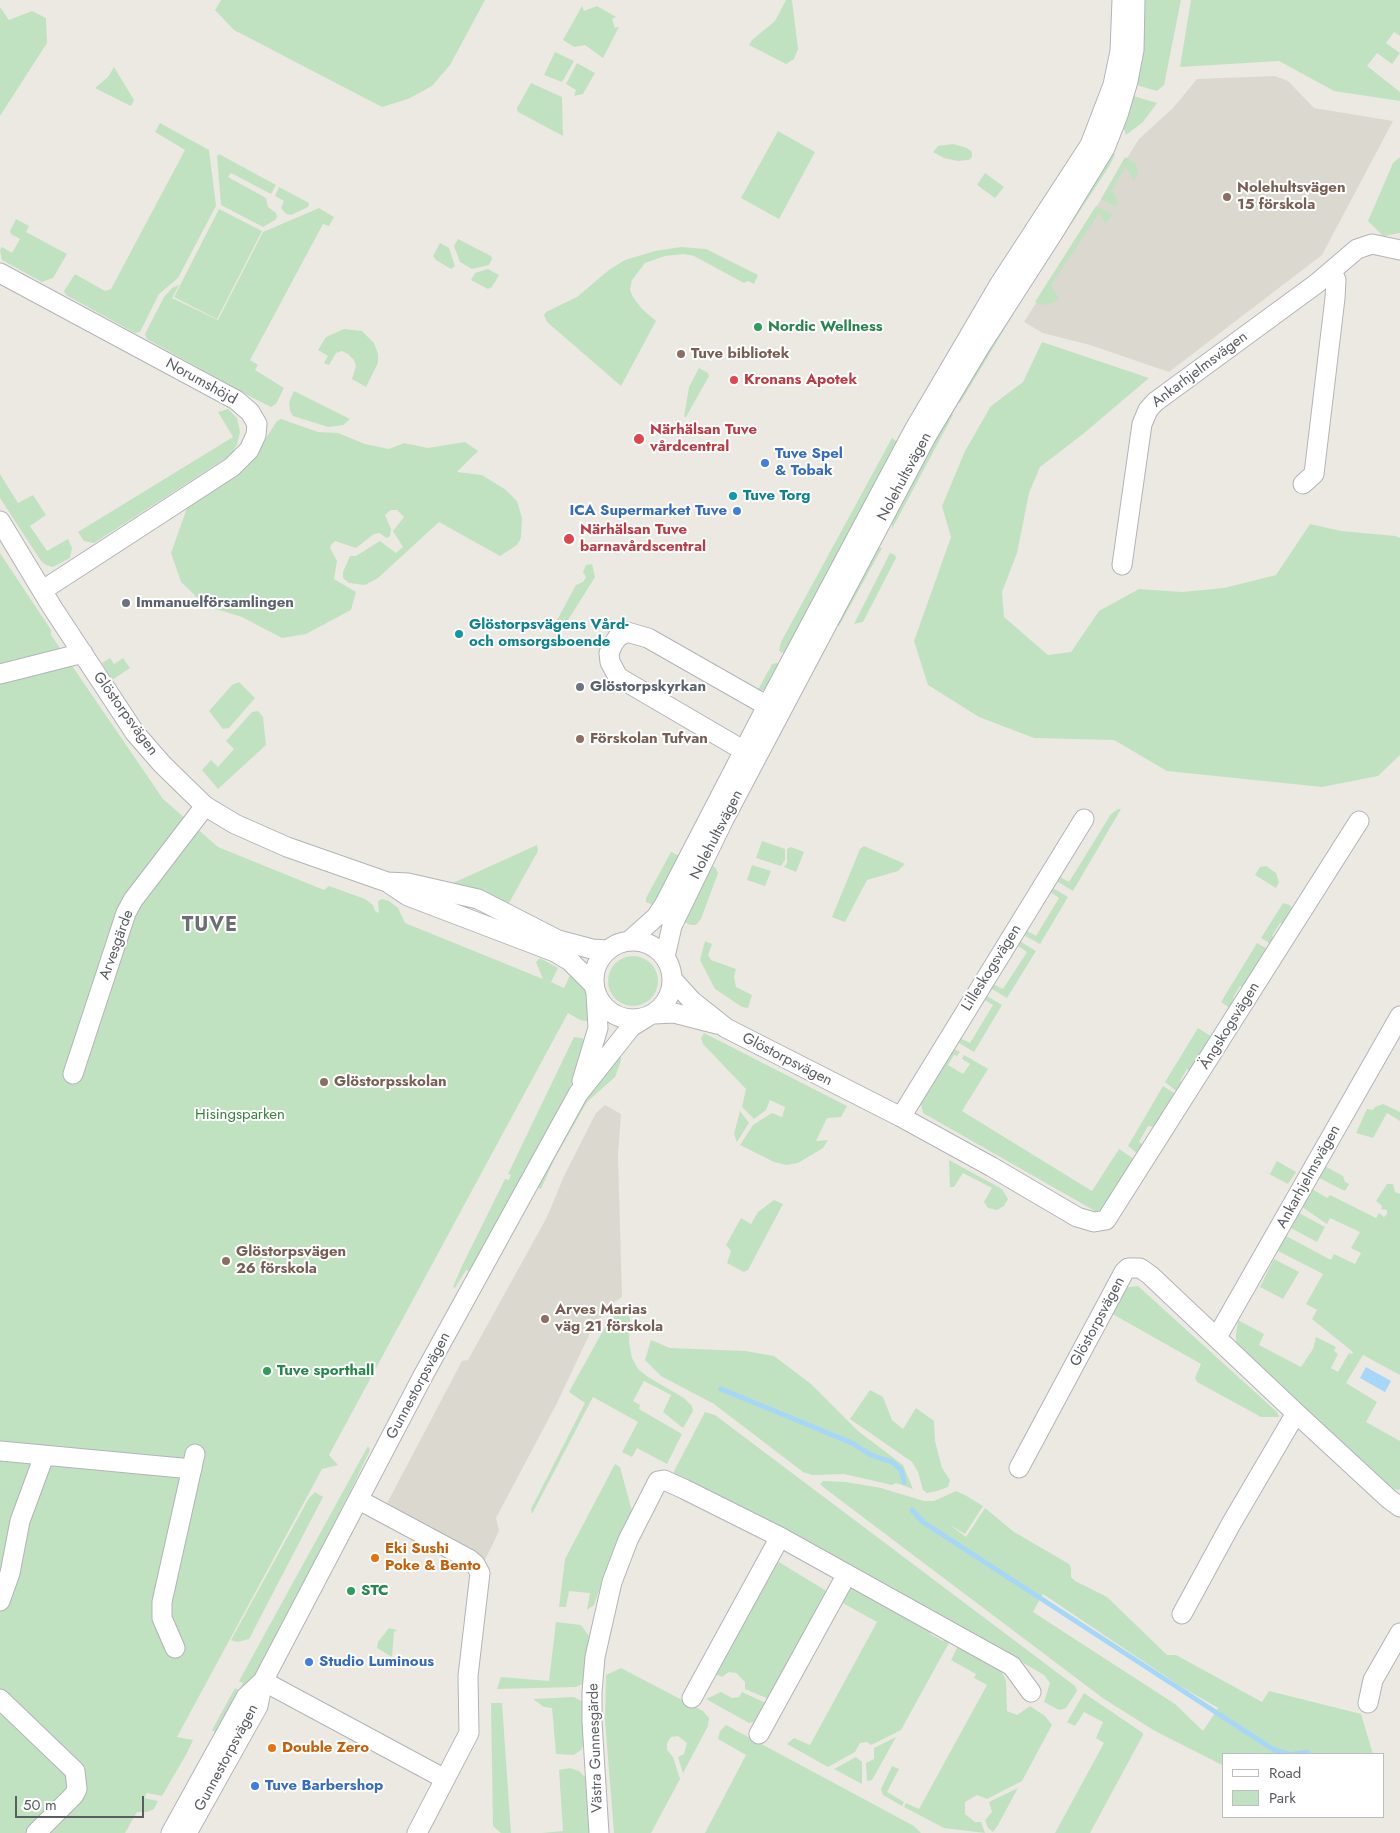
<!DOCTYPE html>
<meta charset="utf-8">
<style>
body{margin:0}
#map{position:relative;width:1400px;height:1833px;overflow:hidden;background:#ece9e2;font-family:Jost,sans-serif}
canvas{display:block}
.legend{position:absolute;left:1222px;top:1753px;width:162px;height:65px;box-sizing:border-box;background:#fff;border:1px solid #bdbec0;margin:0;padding:6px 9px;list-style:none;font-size:15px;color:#5a5d61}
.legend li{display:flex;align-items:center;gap:10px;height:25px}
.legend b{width:25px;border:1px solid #bdbec0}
.scale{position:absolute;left:15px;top:1796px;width:129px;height:22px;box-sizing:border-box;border:2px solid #5a5d61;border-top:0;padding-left:6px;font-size:15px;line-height:18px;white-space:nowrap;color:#5a5d61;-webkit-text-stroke:4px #fff;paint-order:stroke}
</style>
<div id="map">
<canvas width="1400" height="1833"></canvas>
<ul class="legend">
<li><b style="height:6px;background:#fff"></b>Road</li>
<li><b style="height:14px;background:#c1e2c0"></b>Park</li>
</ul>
<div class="scale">50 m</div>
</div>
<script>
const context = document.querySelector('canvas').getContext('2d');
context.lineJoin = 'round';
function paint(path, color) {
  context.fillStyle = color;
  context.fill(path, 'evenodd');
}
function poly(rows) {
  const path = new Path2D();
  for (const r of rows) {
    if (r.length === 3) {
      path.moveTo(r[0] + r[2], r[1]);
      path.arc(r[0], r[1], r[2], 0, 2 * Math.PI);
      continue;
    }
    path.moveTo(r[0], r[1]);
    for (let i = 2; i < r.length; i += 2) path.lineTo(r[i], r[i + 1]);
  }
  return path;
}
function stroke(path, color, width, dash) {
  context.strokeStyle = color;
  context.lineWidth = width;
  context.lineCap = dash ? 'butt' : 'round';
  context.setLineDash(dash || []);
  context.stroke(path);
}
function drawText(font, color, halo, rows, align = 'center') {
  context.font = font + ' Jost,sans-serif';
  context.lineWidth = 4;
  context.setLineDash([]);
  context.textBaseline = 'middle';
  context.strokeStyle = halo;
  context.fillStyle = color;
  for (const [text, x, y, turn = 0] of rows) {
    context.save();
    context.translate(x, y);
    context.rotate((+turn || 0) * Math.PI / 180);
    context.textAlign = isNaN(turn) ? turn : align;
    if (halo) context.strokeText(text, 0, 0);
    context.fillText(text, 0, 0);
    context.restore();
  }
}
paint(poly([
 [1275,76,1288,81,1314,108,1393,121,1322,255,1169,372,1090,345,1043,333,1024,322,1139,139,1173,108,1197,79],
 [605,1105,621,1114,618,1155,622,1297,610,1305,590,1333,557,1403,496,1518,499,1531,485,1560,384,1509,462,1361,468,1360,547,1217,564,1176,596,1113]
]), '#dbd8d0');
paint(poly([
 [221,0,485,0,450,65,432,86,408,99,382,107,234,30,215,10],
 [786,0,792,0,798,49,794,59,786,64,749,45,752,40,775,21],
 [1141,0,1181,0,1164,85,1157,91,1133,84],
 [1191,0,1400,0,1400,36,1394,32,1386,43,1400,53,1392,64,1377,53,1367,66,1400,92,1400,101,1334,91,1279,61,1180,67],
 [582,6,584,11,597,6,616,17,612,19,615,28,619,27,603,58,585,45,574,47,563,40],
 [0,7,9,20,32,11,46,18,47,43,0,116],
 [555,52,574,61,562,82,544,75],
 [577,63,595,73,583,94,574,96,576,90,566,84],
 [114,67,134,100,131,106,95,88,108,77],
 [531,83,562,97,563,136,518,112,517,108],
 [1130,95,1157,103,1143,122,1126,135,1122,123],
 [160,123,209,150,216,206,178,278,159,294,140,332,135,333,66,295,64,291,75,274,105,291,111,289,185,150,155,132],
 [778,131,815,152,779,219,741,198],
 [953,144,967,148,972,152,972,157,969,160,958,161,944,158,933,152,938,146],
 [1112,152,1115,154,1110,165,1023,298,1020,293],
 [219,154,276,185,271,194,231,173,228,177,266,198,268,207,276,213,277,217,275,220,263,227,221,205,217,156],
 [1125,157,1136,164,1138,172,1134,181,1125,167,1112,189,1118,203,1116,207,1101,199],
 [1400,157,1400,233,1383,236,1368,221,1393,163],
 [985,173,1004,187,995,198,977,185],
 [279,187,309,203,308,207,291,215,286,214,281,208,284,201,275,196],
 [1096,206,1112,214,1106,224,1099,213,1051,285,1059,299,1053,303,1042,305,1035,302],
 [319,208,334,217,329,226,323,224,250,360,258,365,255,370,284,388,276,404,271,407,253,398,147,339,145,334,164,297,172,288,179,285,172,298,218,320,263,232],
 [219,209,262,231,217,319,174,297],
 [16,219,29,226,26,232,67,254,53,278,42,282,2,260,0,250,2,247,12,253,20,239,11,234,10,231],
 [458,239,491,256,492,259,489,265,472,269,460,262,454,246],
 [440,243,449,248,455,266,451,269,436,260,433,256],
 [681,247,706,249,758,275,754,284,748,281,744,283,694,256,684,254,665,256,645,263,632,280,630,290,633,297,642,309,656,321,621,386,547,322,544,315,546,312,577,297,609,270,625,260,655,251],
 [488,269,499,275,492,287,488,289,471,280,475,273],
 [1010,315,1013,315,960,403,953,400],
 [344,329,362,331,374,343,378,354,378,363,366,387,352,379,356,366,354,360,348,354,342,351,336,353,329,365,324,363,328,356,318,350,326,337],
 [1042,342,1149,378,1083,434,1040,467,1029,493,1017,553,1002,592,1004,617,1048,655,1071,652,1099,611,1139,589,1182,592,1224,588,1276,575,1310,524,1341,531,1396,536,1400,538,1400,755,1378,776,1322,787,1167,771,1114,740,1034,738,979,717,928,685,914,641,951,537,942,506,965,451,991,406,1023,382],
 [699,368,708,373,709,376,686,417,684,417,689,387],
 [294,391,350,419,343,425,328,427,293,416,290,411,289,402],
 [228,409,237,418,240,432,237,444,231,455,94,543,84,541,78,532,233,437,218,412],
 [946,411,953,415,892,529,892,516],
 [281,419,318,432,338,433,365,444,389,449,404,443,428,448,465,442,478,451,457,472,482,475,506,490,517,501,522,518,521,538,517,545,500,556,439,522,378,578,365,585,349,583,343,578,343,572,350,556,356,556,380,541,396,553,403,547,393,531,404,517,397,510,391,510,385,515,391,529,390,536,387,538,379,533,374,534,356,548,335,541,331,545,330,548,337,561,334,579,356,592,351,610,306,634,282,638,242,617,206,606,181,582,171,553,187,508,247,467,277,421],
 [892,438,897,442,789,656,779,651,781,642],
 [0,474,18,503,33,495,46,515,30,526,47,551,68,539,72,548,70,558,53,567,46,565,41,561,0,498],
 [877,547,882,548,839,626,834,624],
 [0,553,51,630,51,635,163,799,218,847,324,890,329,886,365,899,373,905,375,911,379,913,378,901,382,899,389,901,398,908,405,923,543,979,536,962,540,958,558,968,551,982,564,988,572,971,587,990,591,1004,591,1022,580,1020,568,1013,329,1455,338,1465,322,1469,177,1737,193,1740,187,1753,162,1796,147,1793,144,1798,158,1801,154,1809,147,1812,137,1812,125,1833,0,1833],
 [890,553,895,555,896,558,863,622,854,624],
 [592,564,595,577,555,641,556,622,576,585,583,582,586,577,583,572,586,565],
 [110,658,114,664,123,658,130,668,112,680,102,663],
 [777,663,783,667,765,690,758,690,772,664],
 [239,682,255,698,229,728,223,729,209,711,232,685],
 [258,711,263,717,266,745,218,789,202,770,211,760,218,767,234,749,226,741,252,712],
 [1118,809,1121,809,1073,891,1053,879,1055,874,1069,882,1111,814],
 [762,841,785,849,785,860,781,866,756,858],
 [537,845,538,851,509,903,453,883],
 [864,846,905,864,898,871,867,880,845,922,832,917,860,849],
 [791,847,804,852,796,872,784,867,787,863,787,849],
 [671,852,684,858,657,907,646,902,646,898],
 [708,864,715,867,718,873,701,919,696,925,690,925,681,920],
 [752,865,771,871,765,886,747,880],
 [1266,866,1276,873,1279,882,1276,888,1255,875,1260,867],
 [1048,885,1068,897,1040,944,1020,933,1022,928,1036,936,1059,898,1046,889],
 [1283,903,1290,905,1293,910,1284,925,1280,923,1272,936,1276,939,1272,945,1261,938],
 [1016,939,1036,951,1007,998,987,986,989,982,1003,989,1027,952,1014,943],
 [705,941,712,944,708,955,711,960,736,969,734,977,736,987,752,995,748,1008,742,1007,715,989,700,960],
 [1257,943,1269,950,1245,989,1240,986,1233,998,1237,1002,1232,1010,1221,1002],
 [633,981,25],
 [982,993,1002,1005,974,1052,954,1040,956,1036,970,1043,993,1005,980,997],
 [1198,1028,1214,1038,1193,1072,1187,1069,1180,1081,1184,1084,1178,1091,1175,1090,1165,1082],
 [704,1033,847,1106,841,1117,827,1118,816,1141,828,1140,823,1148,798,1163,786,1165,774,1162,740,1145,753,1125,772,1113,782,1117,785,1107,770,1100,766,1110,754,1119,742,1107,746,1089,703,1044,701,1038],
 [574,1037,582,1038,586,1041,575,1078,470,1272,466,1270,455,1288,453,1287,461,1268,505,1179,509,1180,511,1175,508,1174],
 [951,1047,960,1052,957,1056,954,1055,948,1065,963,1074,970,1064,962,1059,964,1055,988,1069,962,1111,1092,1191,1119,1149,1134,1159,1112,1202,1100,1211,1095,1211,923,1113,919,1096],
 [618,1053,621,1057,621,1061,615,1077,587,1102,554,1160,541,1189,537,1187,588,1094],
 [1163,1086,1177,1095,1154,1127,1148,1126,1139,1142,1145,1146,1138,1154,1128,1146],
 [1383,1104,1400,1112,1400,1121,1387,1113,1373,1138,1356,1133,1367,1109,1373,1110,1375,1107],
 [740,1111,749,1123,737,1142,734,1134],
 [949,1160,1002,1189,1008,1199,1004,1206,997,1210,988,1208,984,1202,992,1188,963,1173,954,1187,950,1187],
 [1277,1161,1296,1172,1288,1184,1258,1168,1270,1174],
 [1325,1166,1343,1176,1345,1182,1349,1184,1345,1191,1319,1178],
 [1387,1184,1393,1184,1395,1192,1400,1194,1400,1375,1363,1355,1346,1383,1377,1402,1366,1422,1400,1441,1400,1489,1398,1490,1390,1488,1236,1344,1236,1335,1238,1320,1264,1334,1259,1345,1301,1367,1313,1349,1316,1337,1336,1347,1334,1351,1338,1354,1331,1368,1338,1372,1349,1353,1352,1354,1353,1352,1312,1319,1317,1310,1306,1304,1323,1274,1278,1251,1286,1236,1331,1260,1334,1254,1355,1264,1361,1253,1351,1248,1360,1232,1330,1218,1327,1224,1302,1207,1312,1189,1327,1198,1330,1195,1376,1218,1379,1213,1384,1217,1387,1214,1387,1210,1381,1209,1382,1206,1376,1201],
 [774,1200,783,1204,748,1270,744,1272,727,1263,731,1251,726,1245,741,1218,751,1224,758,1212],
 [1299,1213,1325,1227,1317,1242,1291,1228],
 [1274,1259,1299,1272,1283,1299,1260,1287],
 [1138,1286,1277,1412,1279,1417,1261,1417,1197,1382,1195,1378,1201,1364,1109,1312,1123,1288],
 [620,1310,628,1312,630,1318,629,1342,632,1358,638,1369,648,1377,684,1398,692,1406,693,1411,683,1428,663,1412,671,1395,644,1381,633,1401,640,1405,639,1409,682,1434,667,1464,637,1448,632,1457,622,1452,638,1422,593,1397,532,1514,531,1509,585,1403,569,1392,605,1327],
 [651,1340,670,1348,745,1351,774,1356,811,1384,858,1431,903,1465,913,1489,896,1483,892,1485,844,1474,812,1475,803,1472,714,1404,661,1376,645,1360],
 [870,1390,883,1397,892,1420,903,1429,916,1408,934,1421,935,1441,942,1468,950,1480,948,1487,937,1491,927,1493,923,1490,918,1472,912,1462,850,1419],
 [705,1412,715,1415,1075,1686,1077,1691,1066,1708,1059,1710,1044,1702,1050,1683,1044,1675,984,1640,672,1475],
 [368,1446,370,1450,350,1492,261,1666,219,1735,212,1730,235,1688,239,1690,243,1683,239,1681],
 [615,1464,620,1467,632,1511,612,1553,594,1605,587,1610,590,1593,569,1591,566,1607,559,1607,565,1559],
 [823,1481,846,1482,881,1488,924,1501,934,1501,956,1491,965,1495,983,1506,965,1534,950,1525,966,1537,985,1508,1014,1532,1069,1564,1071,1568,1071,1577,1075,1581,1107,1597,1167,1655,1176,1655,1262,1702,1269,1691,1361,1714,1373,1754,1224,1754,1224,1766,1155,1731,1104,1699,827,1490,820,1484],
 [1043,1594,1180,1686,1218,1708,1203,1731,1175,1704,1033,1612],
 [315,1492,323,1497,249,1639,237,1642,231,1640,309,1498],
 [774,1559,828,1592,771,1700,745,1689,745,1682,736,1673,729,1672,722,1677,711,1672],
 [849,1579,931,1630,930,1634,943,1641,945,1639,950,1641,901,1730,871,1745,867,1742,860,1743,855,1752,828,1767,787,1744,794,1738,810,1745,877,1622,839,1601],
 [556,1622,581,1625,589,1636,583,1684,576,1687,497,1689,501,1677,549,1681],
 [389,1628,397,1630,394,1632,392,1657,377,1648,378,1642],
 [961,1640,999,1666,1006,1681,1007,1711,1017,1715,1030,1706,1045,1716,1052,1725,1022,1781,987,1799,977,1795,965,1802,965,1814,975,1822,981,1822,985,1833,944,1828,904,1807,906,1803,919,1809,987,1685,974,1678,976,1674,951,1660],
 [621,1668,703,1711,709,1718,708,1726,683,1773,678,1757,684,1754,687,1743,678,1736,671,1737,667,1743,667,1750,673,1757,680,1779,651,1833,614,1833,605,1720,606,1675],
 [721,1692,732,1698,739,1697,742,1692,768,1704,758,1721,749,1723,706,1699],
 [1084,1693,1143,1733,1143,1735,1090,1833,1055,1833,1104,1743,1096,1738,1103,1722,1084,1712,1075,1726,1067,1722],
 [574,1697,583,1702,584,1743,581,1750,574,1755,556,1754,552,1708,544,1707,533,1699],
 [491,1703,502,1703,511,1833,501,1833,493,1826],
 [726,1725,914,1826,921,1833,705,1833,746,1755,718,1739,720,1731],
 [896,1737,872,1780,867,1781,866,1763,874,1759,874,1748],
 [856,1757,862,1762,862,1784,834,1769],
 [892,1766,899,1769,887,1792,904,1802,902,1806,883,1795,881,1789],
 [570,1768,579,1771,587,1779,593,1833,542,1833,563,1831,559,1770],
 [1018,1788,998,1825,993,1832,988,1828,985,1820,992,1812,989,1802]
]), '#c1e2c0');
paint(poly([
 [1366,1367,1391,1381,1385,1392,1360,1378]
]), '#a6d6f8');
stroke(poly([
 [721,1389,852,1443,871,1455,892,1462,901,1470,904,1482],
 [912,1510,923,1522,1274,1750,1288,1754],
 [1294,1754,1308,1752]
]), '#a6d6f8', 5);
const minor = poly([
 [0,273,236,400,250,412,257,424,256,435,249,450,232,467,43,590],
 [1303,484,1314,474,1335,298,1336,280,1332,271],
 [0,521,52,607,135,733,162,764,205,806,235,824,287,847,387,882,408,883,478,899,558,940,592,949,608,950],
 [1122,565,1142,424,1148,410,1155,402,1316,284,1357,249,1372,244,1400,250],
 [0,674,83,653],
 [753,756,618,677,610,662,609,653,613,644,618,637,627,632,648,638,778,712],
 [390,884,408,896,555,952,570,961,594,985],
 [633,980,39],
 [629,941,656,917,664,905,767,706,914,430,999,285,1090,145,1113,85,1120,51,1122,0],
 [665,957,672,926,724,819,926,437,981,345,1055,230,1105,148,1118,115,1128,81,1134,50,1135,0],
 [673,980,692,1001,726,1028,901,1117,992,1167,1077,1217,1094,1222,1106,1220,1359,821],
 [654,1014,674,1013,717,1024],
 [73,1074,126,913,133,900,205,806],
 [582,1081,598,1028,596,993],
 [901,1117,1084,819],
 [1217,1337,1400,1016],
 [0,1451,192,1469],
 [1019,1468,1124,1272,1128,1268,1140,1268,1150,1275,1296,1413,1389,1499,1400,1507],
 [359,1500,469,1559,475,1564,480,1573,468,1676,469,1733,417,1833],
 [0,1601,10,1573,20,1521,44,1456],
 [1182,1614,1231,1524,1296,1413],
 [175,1648,162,1618,162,1602,195,1454],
 [263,1681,445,1779],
 [692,1698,780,1537],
 [0,1699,75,1771,77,1789,74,1795,36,1833],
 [1368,1703,1373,1680,1400,1633],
 [759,1734,847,1574],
 [171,1833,246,1697,263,1681],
 [187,1833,258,1706,263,1681,424,1374,578,1094,631,1027,647,1017],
 [599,1833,592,1722,592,1692,595,1657,612,1582,628,1540,658,1481,664,1480,684,1489,780,1537,1012,1666,1031,1692]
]);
stroke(minor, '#b2b4b8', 21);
stroke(minor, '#fff', 19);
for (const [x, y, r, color] of [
 [1227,197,5,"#8d6e63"],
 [758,327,5,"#2e9e5b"],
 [681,354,5,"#8d6e63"],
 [734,380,5,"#e0444e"],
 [639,439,6,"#e0444e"],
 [765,463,5,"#3f7fe0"],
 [733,496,5,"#0f9aa8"],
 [737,511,5,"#3f7fe0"],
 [569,539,6,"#e0444e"],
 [126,603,5,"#6b7280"],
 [459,634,5,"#0f9aa8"],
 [580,687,5,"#6b7280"],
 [580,739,5,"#8d6e63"],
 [324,1082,5,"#8d6e63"],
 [226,1261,5,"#8d6e63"],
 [545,1319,5,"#8d6e63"],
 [267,1371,5,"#2e9e5b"],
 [375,1558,5,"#e8710a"],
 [351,1591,5,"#2e9e5b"],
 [309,1662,5,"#3f7fe0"],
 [272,1748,5,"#e8710a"],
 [255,1786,5,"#3f7fe0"]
]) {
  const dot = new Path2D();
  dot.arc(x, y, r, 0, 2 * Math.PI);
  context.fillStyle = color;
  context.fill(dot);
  stroke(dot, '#fff', 2);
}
drawText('bold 15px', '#785e54', '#fff', [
 ["Nolehultsvägen",1237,188],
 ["15 förskola",1237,205],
 ["Tuve bibliotek",691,354],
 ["Förskolan Tufvan",590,739],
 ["Glöstorpsskolan",334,1082],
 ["Glöstorpsvägen",236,1252],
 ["26 förskola",236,1269],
 ["Arves Marias",555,1310],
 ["väg 21 förskola",555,1327]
], 'left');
drawText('bold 15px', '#27864d', '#fff', [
 ["Nordic Wellness",768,327],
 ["Tuve sporthall",277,1371],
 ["STC",361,1591]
], 'left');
drawText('15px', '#5a5d61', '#fff', [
 ["Ankarhjelmsvägen",1200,370,-37],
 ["Norumshöjd",201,382,29],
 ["Nolehultsvägen",905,477,-62],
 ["Glöstorpsvägen",125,714,54],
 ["Nolehultsvägen",717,835,-63],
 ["Arvesgärde",117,945,-70],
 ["Lilleskogsvägen",992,968,-58],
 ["Ängskogsvägen",1230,1026,-58],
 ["Glöstorpsvägen",787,1060,27],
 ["Ankarhjelmsvägen",1309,1177,-61],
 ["Glöstorpsvägen",1098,1322,-62],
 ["Gunnestorpsvägen",419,1386,-62],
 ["Västra Gunnesgärde",596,1748,-92],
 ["Gunnestorpsvägen",227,1758,-62]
]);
drawText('bold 15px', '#be3a42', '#fff', [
 ["Kronans Apotek",744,380],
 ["Närhälsan Tuve",650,430],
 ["vårdcentral",650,447],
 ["Närhälsan Tuve",580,530],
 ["barnavårdscentral",580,547]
], 'left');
drawText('bold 15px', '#366cbe', '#fff', [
 ["Tuve Spel",775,454],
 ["& Tobak",775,471],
 ["ICA Supermarket Tuve",727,511,"right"],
 ["Studio Luminous",319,1662],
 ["Tuve Barbershop",265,1786]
], 'left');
drawText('bold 15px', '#0d838f', '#fff', [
 ["Tuve Torg",743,496],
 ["Glöstorpsvägens Vård-",469,625],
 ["och omsorgsboende",469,642]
], 'left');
drawText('bold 15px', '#5b616d', '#fff', [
 ["Immanuelförsamlingen",136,603],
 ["Glöstorpskyrkan",590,687]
], 'left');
drawText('15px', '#3b7f3c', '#fff', [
 ["Hisingsparken",240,1115]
]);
drawText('bold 15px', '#c56008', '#fff', [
 ["Eki Sushi",385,1549],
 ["Poke & Bento",385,1566],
 ["Double Zero",282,1748]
], 'left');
context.letterSpacing = '1px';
drawText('bold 20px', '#6b6f73', '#fff', [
 ["TUVE",210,926]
]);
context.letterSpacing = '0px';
</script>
